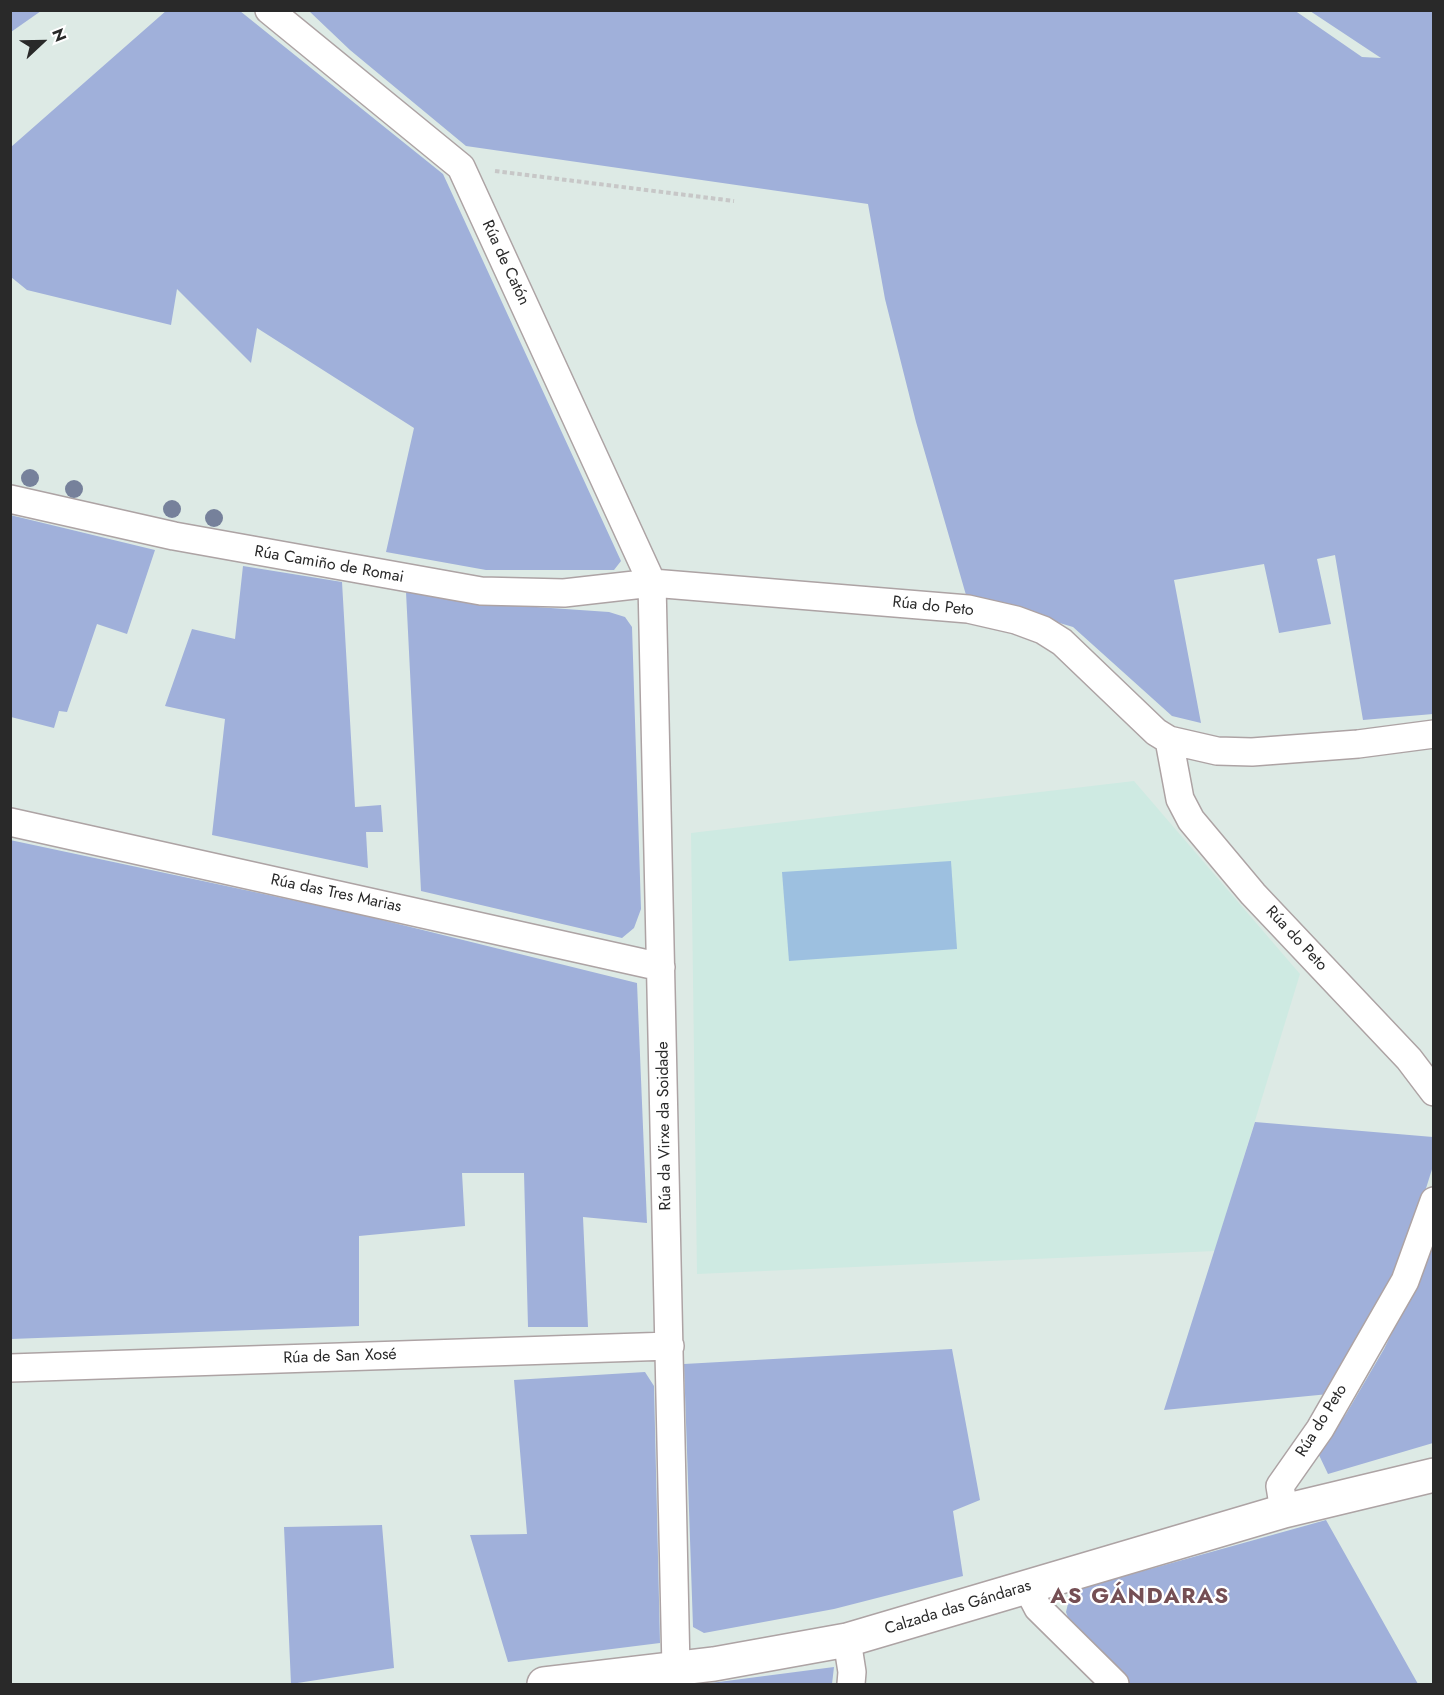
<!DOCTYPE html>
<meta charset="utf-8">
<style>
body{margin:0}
#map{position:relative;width:1444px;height:1695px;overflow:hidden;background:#ddeae5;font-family:Jost,sans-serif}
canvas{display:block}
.frame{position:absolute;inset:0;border:12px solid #292929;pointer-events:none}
.north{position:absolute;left:12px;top:12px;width:60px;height:60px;-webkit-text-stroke:4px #fff;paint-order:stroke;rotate:68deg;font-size:16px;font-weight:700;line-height:24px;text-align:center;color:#292929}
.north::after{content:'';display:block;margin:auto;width:21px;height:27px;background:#292929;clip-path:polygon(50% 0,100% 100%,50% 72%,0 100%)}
</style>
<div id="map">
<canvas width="1444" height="1695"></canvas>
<div class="frame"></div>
<div class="north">N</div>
</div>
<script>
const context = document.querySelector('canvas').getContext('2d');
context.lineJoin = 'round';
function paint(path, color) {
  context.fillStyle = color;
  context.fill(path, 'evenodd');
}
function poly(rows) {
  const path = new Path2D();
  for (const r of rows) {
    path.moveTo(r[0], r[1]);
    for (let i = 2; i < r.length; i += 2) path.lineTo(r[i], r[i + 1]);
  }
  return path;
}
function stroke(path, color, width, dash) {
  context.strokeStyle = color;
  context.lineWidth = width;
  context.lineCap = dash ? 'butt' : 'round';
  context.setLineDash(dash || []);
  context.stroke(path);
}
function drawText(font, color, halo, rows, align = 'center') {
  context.font = font + ' Jost,sans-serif';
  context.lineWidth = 4.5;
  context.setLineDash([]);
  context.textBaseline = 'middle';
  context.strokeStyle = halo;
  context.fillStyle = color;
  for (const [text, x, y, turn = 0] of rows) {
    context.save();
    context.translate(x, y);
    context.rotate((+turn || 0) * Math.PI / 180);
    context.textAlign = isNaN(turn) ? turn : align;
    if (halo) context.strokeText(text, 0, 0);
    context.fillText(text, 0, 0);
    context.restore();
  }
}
paint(poly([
 [1134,781,1300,974,1215,1251,697,1274,691,833]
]), '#ceeae2');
paint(poly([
 [11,10,41,10,41,11,11,32],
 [167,10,240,11,443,174,621,561,614,570,486,570,386,552,414,428,257,328,251,363,177,289,171,325,27,290,11,277,11,147],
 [1294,10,1362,57,1381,58,1310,11,1433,11,1433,714,1363,720,1335,555,1317,559,1331,624,1279,633,1264,564,1174,580,1201,723,1172,716,1073,627,966,595,916,422,885,299,868,204,466,146,350,50,309,11],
 [10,515,155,550,127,634,97,624,67,712,59,711,54,728,11,717],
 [243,566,342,582,355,807,381,805,383,832,366,832,368,868,212,835,225,719,165,706,192,629,235,639],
 [406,592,478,603,609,612,625,617,632,627,641,909,634,928,622,938,421,891],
 [10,840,358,914,637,983,647,1223,583,1217,588,1327,528,1327,524,1173,462,1173,465,1226,359,1236,359,1326,11,1339],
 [1255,1122,1433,1137,1433,1166,1408,1246,1329,1394,1164,1410],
 [1433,1242,1433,1443,1328,1474,1318,1453,1346,1414,1384,1349,1426,1263],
 [952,1349,980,1500,953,1511,963,1576,834,1609,704,1633,693,1627,684,1364],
 [645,1372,654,1386,660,1643,508,1662,470,1535,527,1534,514,1380],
 [1326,1520,1418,1684,1124,1684,1071,1626,1066,1612,1071,1591],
 [382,1525,394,1668,291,1684,284,1527],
 [834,1667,832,1684,703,1684]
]), '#a0b0da');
paint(poly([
 [951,861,957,949,789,961,782,872]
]), '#9dc0e0');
const minor = poly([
 [269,10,461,167,652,583,676,1668],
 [10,499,174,536,481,591,564,593,652,583,968,609,1016,620,1043,630,1062,642,1156,732,1169,740,1217,751,1252,752,1358,744,1434,734],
 [1169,740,1180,799,1191,820,1253,894,1409,1059,1434,1092],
 [10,822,661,967],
 [10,1368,670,1346],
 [1284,1511,1280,1486,1320,1429,1405,1281,1434,1201],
 [1027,1587,1038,1608,1115,1684],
 [847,1640,852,1672,851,1684]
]);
const secondary = poly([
 [544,1684,714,1664,847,1640,1284,1511,1434,1475]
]);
stroke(minor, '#ada3a4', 30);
stroke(secondary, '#ada3a4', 36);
stroke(poly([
 [495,171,734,201]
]), '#c7c7c7', 4, [4.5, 3]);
stroke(minor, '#fff', 27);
stroke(secondary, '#fff', 33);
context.fillStyle = '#76819b';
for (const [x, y] of [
 [30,478],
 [74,489],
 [172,509],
 [214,518]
]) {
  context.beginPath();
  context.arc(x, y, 9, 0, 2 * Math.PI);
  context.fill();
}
drawText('16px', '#292929', '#fff', [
 ["Rúa de Catón",505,263,65],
 ["Rúa Camiño de Romai",329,565,10],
 ["Rúa do Peto",933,607,6],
 ["Rúa das Tres Marias",336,894,12],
 ["Rúa do Peto",1296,939,47],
 ["Rúa da Virxe da Soidade",665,1126,-91],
 ["Rúa de San Xosé",340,1357,-2],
 ["Rúa do Peto",1322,1421,-58],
 ["Calzada das Gándaras",958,1608,-17]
]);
context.letterSpacing = '1.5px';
drawText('bold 22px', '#754f54', '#fff', [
 ["AS GÁNDARAS",1140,1598]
]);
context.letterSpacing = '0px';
</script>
